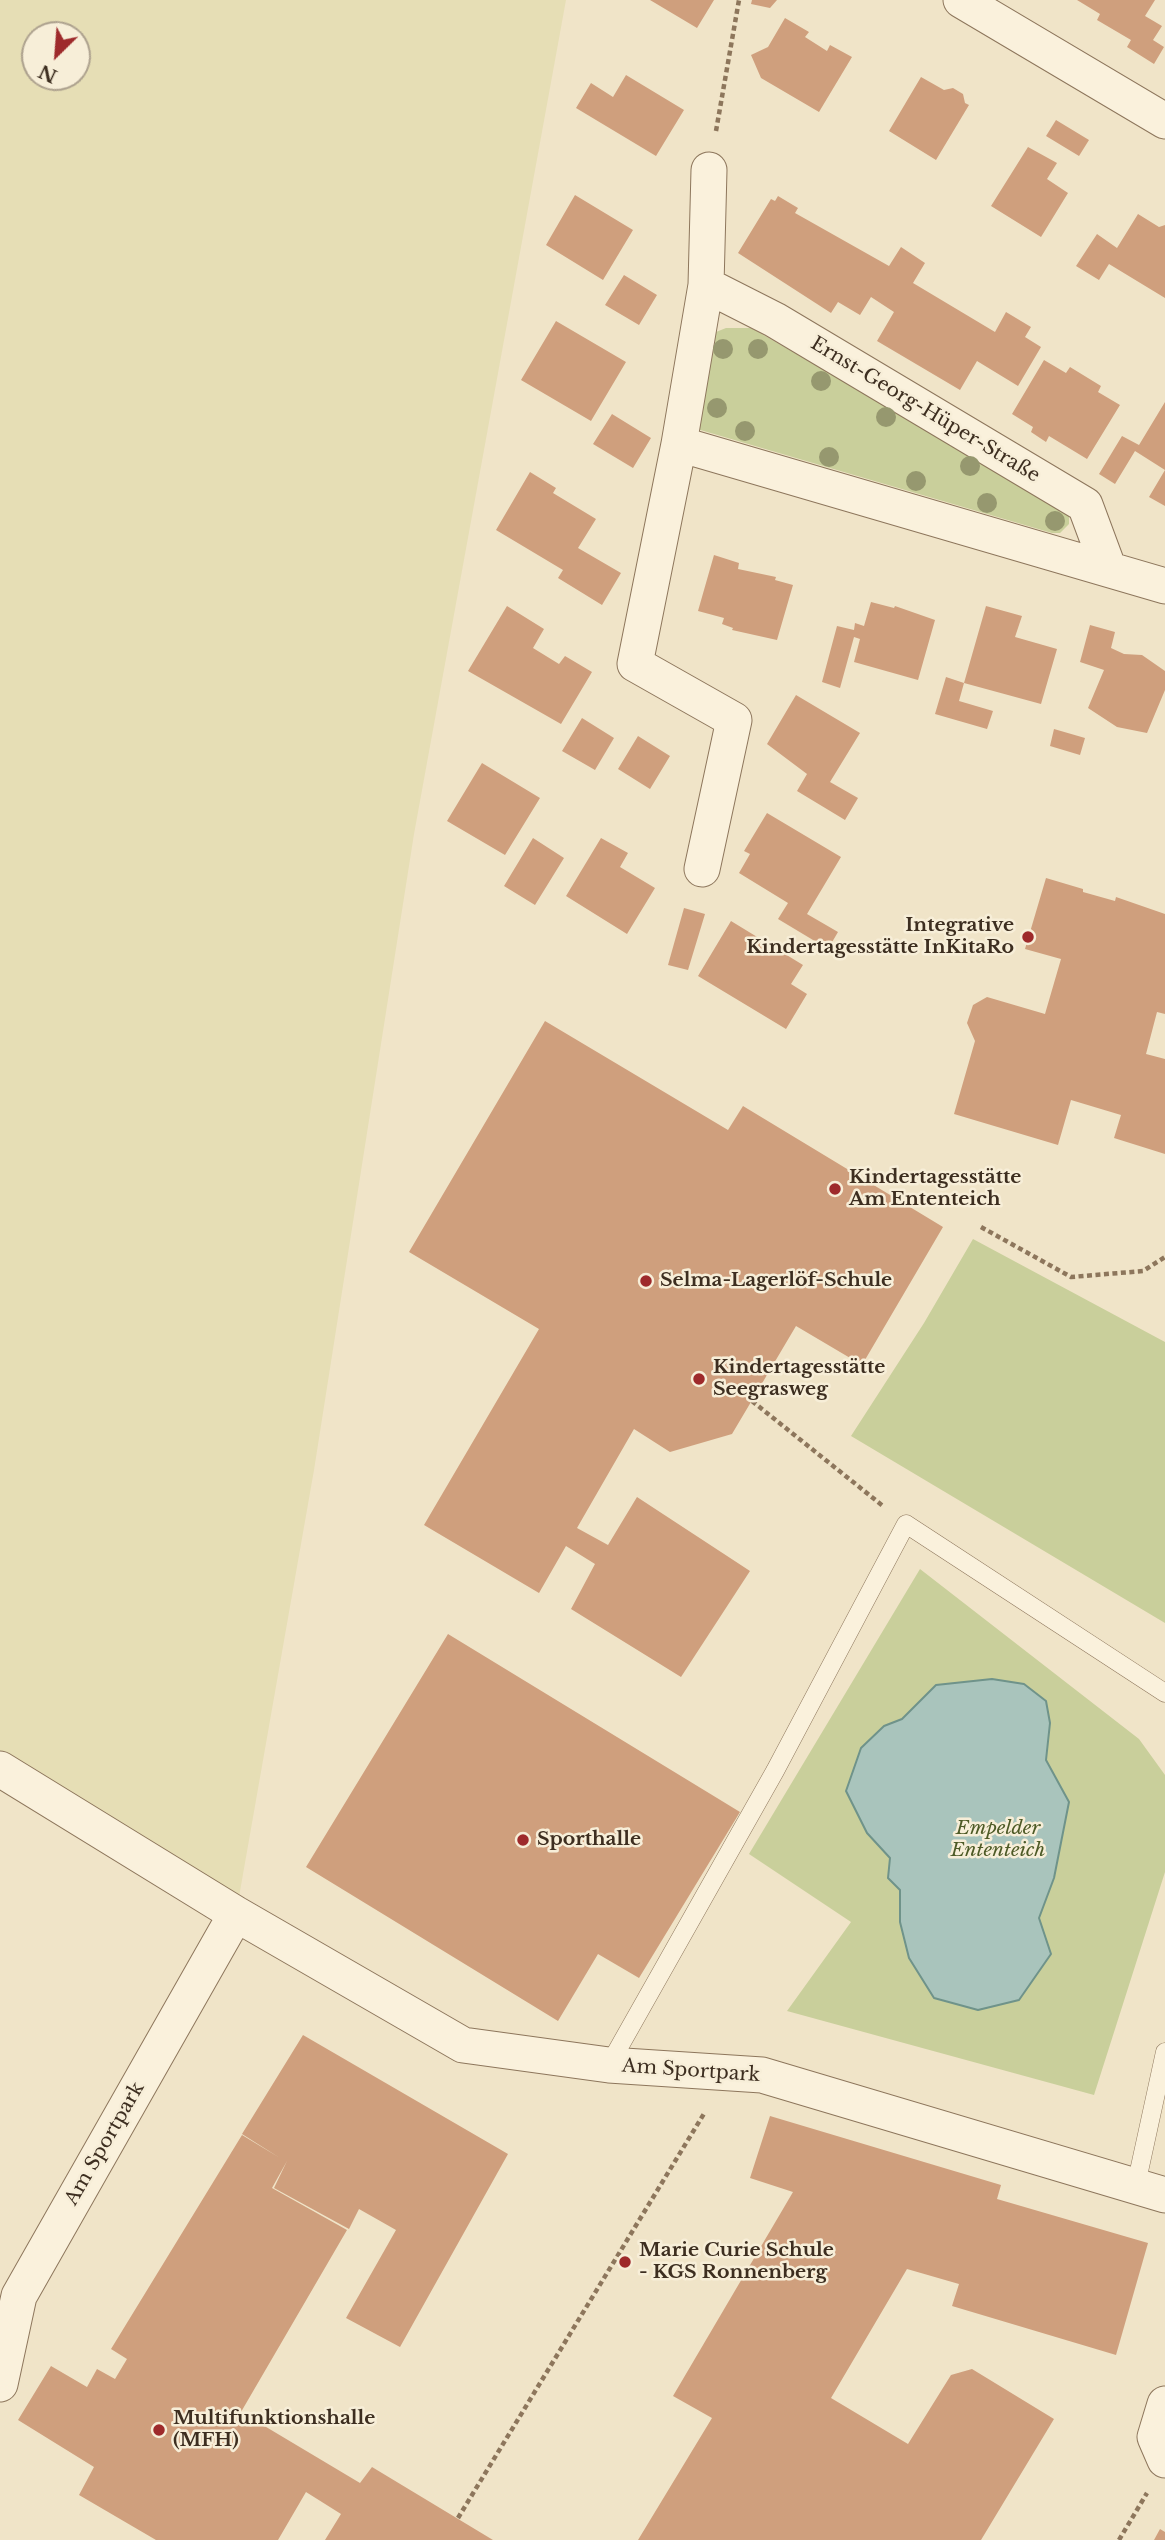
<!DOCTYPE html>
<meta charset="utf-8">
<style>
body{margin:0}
#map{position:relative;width:1165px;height:2540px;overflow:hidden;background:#f0e4c8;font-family:"Libre Baskerville",serif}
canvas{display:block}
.north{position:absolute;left:21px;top:21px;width:70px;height:70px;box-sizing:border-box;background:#f7eed8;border:2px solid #ada18e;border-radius:50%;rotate:205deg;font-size:19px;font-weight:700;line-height:28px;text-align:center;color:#3d2e20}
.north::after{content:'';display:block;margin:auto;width:24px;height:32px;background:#9e2a2b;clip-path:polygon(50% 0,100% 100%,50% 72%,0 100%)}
</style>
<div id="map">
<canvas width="1165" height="2540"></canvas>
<div class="north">N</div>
</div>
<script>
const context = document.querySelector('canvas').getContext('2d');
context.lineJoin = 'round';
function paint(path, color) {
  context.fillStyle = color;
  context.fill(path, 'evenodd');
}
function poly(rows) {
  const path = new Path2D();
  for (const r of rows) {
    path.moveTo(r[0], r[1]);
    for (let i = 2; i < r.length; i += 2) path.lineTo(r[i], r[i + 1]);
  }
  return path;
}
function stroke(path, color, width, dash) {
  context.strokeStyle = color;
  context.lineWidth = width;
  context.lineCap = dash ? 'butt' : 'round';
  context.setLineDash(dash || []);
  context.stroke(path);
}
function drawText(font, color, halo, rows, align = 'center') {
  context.font = font + ' "Libre Baskerville",serif';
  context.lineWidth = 5;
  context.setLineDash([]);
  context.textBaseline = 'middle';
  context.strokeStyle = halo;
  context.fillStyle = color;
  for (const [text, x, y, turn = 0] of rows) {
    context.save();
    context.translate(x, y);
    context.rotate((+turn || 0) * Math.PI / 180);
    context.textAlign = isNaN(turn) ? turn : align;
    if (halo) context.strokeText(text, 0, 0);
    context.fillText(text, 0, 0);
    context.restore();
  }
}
paint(poly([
 [0,0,566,0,414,834,314,1470,236,1914,0,1769],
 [35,35,77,35,77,77,35,77]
]), '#e6deb5');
paint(poly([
 [726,328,751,328,762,334,1069,512,1069,524,1060,533,1052,533,697,429,711,334],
 [973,1239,1165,1342,1165,1623,851,1436,924,1323],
 [920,1569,1139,1739,1165,1775,1165,1872,1094,2095,787,2011,851,1922,749,1854]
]), '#c9cf9b');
const water = poly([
 [992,1679,1024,1684,1046,1701,1050,1723,1046,1760,1069,1802,1054,1878,1039,1918,1051,1954,1019,2000,978,2010,934,1998,909,1958,900,1922,900,1890,888,1878,890,1858,867,1833,846,1791,861,1748,884,1726,902,1719,936,1685,992,1679]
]);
paint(water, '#a9c4bc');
stroke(water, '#6f938a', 2);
paint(poly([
 [650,0,714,0,697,28],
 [752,0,777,0,770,8,751,4],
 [1077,0,1155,0,1145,16,1162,26,1153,40,1164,47,1154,64,1127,47,1131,40,1097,20,1100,14],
 [785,18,809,32,805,37,827,51,830,45,852,57,819,112,761,78,751,55,768,47],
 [626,75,684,110,656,156,576,108,591,83,613,97],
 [921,77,944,90,953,88,963,94,965,103,969,105,936,160,889,131],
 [1056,120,1089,140,1079,156,1046,136],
 [1028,147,1057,163,1047,179,1068,193,1041,237,991,206],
 [575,195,633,230,603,280,546,245],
 [778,196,798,208,795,213,889,266,901,247,925,263,913,283,995,332,1006,312,1031,327,1025,337,1041,347,1018,386,977,361,960,390,877,341,894,312,871,297,860,315,838,302,831,313,738,253,771,199,775,201],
 [1138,214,1159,227,1165,225,1165,298,1109,264,1099,280,1076,266,1097,234,1117,248],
 [624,275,657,295,639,325,605,305],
 [556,321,626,362,591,421,521,380],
 [1044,360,1066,373,1070,367,1101,386,1098,392,1120,405,1087,459,1049,436,1046,442,1031,432,1033,427,1012,414],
 [1165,402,1165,506,1149,497,1165,470,1135,451,1115,484,1099,474,1122,436,1139,445],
 [612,414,651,438,633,468,593,444],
 [530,472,556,488,553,493,596,519,578,548,621,573,602,605,558,578,563,570,496,530],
 [714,555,739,563,738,569,776,577,775,580,793,585,777,640,732,630,733,628,722,624,724,618,698,611],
 [871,602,894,608,895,606,935,620,918,680,854,662,860,639,854,637,840,688,822,682,837,626,854,630,855,623,864,626],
 [507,606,544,629,533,648,559,664,565,656,592,672,561,724,468,671],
 [986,606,1022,616,1015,637,1057,649,1041,704,964,683],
 [1090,625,1115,632,1111,648,1124,654,1142,655,1165,671,1165,690,1147,733,1117,727,1088,708,1104,670,1080,662],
 [946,677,964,683,959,701,993,711,987,729,935,714],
 [796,695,860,733,830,782,858,798,845,820,797,791,807,774,767,744],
 [582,718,614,738,595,770,562,751],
 [1054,729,1085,738,1080,755,1050,746],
 [638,736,670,756,650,789,618,769],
 [482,763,540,798,505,855,447,821],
 [767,813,841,857,807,914,838,932,828,949,778,919,788,903,739,873,750,854,744,851],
 [533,838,564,858,535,905,504,886],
 [601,838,628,853,620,867,655,888,627,934,566,896],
 [1046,878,1083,889,1083,892,1115,901,1116,897,1165,914,1165,1014,1157,1012,1146,1054,1165,1059,1165,1154,1114,1138,1121,1115,1071,1100,1058,1145,954,1114,975,1041,967,1023,973,1005,987,997,1045,1014,1061,959,1025,949],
 [684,908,705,914,688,970,668,965],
 [731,921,803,965,791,984,807,994,786,1029,698,976],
 [545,1021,728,1130,743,1106,943,1227,862,1365,796,1326,732,1434,670,1452,634,1429,577,1528,608,1545,637,1497,750,1571,681,1677,571,1609,595,1564,566,1546,539,1593,424,1525,539,1329,409,1252],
 [448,1634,740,1812,639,1978,598,1954,558,2021,306,1867],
 [303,2035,508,2154,400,2347,346,2318,396,2230,359,2209,349,2229,274,2188,287,2161,272,2188,347,2230,241,2412,360,2483,372,2467,493,2540,325,2540,341,2514,306,2492,278,2540,156,2540,79,2495,94,2467,18,2420,51,2366,87,2387,97,2369,115,2379,127,2359,111,2349,242,2135,280,2158,242,2134],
 [770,2116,1001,2185,997,2199,1148,2243,1116,2355,952,2306,959,2284,907,2269,831,2398,908,2444,951,2375,972,2369,1054,2419,981,2540,638,2540,712,2418,673,2396,793,2192,750,2178],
 [1160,2529,1165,2532,1165,2540,1154,2540]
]), '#cf9f7d');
const lane = poly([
 [609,2065,775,1771,906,1524,1165,1693],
 [1136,2185,1165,2052]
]);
const street = poly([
 [961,0,1165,121],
 [706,285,709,170],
 [679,444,635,664,734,720,702,869],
 [1108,567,1085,505,775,320,706,285,679,444,1165,586],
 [0,1769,236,1914,463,2045,609,2065,762,2075,1165,2195],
 [0,2384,19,2296,236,1914],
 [1165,2404,1155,2437,1165,2460]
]);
stroke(lane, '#8d765c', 19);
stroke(street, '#8d765c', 37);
stroke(poly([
 [716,131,739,0],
 [981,1227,1071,1277,1143,1271,1165,1257],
 [752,1401,883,1506],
 [458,2518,705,2112],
 [1119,2540,1147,2493]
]), '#8d765c', 4.5, [5, 3.5]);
stroke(lane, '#faf1dc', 18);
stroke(street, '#faf1dc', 35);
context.fillStyle = '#96986f';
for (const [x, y] of [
 [723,349],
 [758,349],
 [821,381],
 [717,408],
 [886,417],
 [745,431],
 [829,457],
 [970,466],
 [916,481],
 [987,503],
 [1055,521]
]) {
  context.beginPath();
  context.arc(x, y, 10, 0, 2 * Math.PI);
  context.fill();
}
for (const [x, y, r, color] of [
 [1028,937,7,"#9e2a2b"],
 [835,1189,7,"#9e2a2b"],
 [646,1281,7,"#9e2a2b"],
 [699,1379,7,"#9e2a2b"],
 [523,1840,7,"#9e2a2b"],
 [625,2262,7,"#9e2a2b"],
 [159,2430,7,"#9e2a2b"]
]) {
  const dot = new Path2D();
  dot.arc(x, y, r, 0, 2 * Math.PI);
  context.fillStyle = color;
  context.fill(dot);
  stroke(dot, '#f7eed8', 2.5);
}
drawText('19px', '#3d2e20', '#f7eed8', [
 ["Ernst-Georg-Hüper-Straße",925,410,31],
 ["Am Sportpark",691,2071,4],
 ["Am Sportpark",105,2144,-60]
]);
drawText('bold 19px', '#3d2e20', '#f7eed8', [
 ["Integrative",1014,926,"right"],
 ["Kindertagesstätte InKitaRo",1014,948,"right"],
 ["Kindertagesstätte",849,1178],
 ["Am Ententeich",849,1200],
 ["Selma-Lagerlöf-Schule",660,1281],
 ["Kindertagesstätte",713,1368],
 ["Seegrasweg",713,1390],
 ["Sporthalle",537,1840],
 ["Marie Curie Schule",639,2251],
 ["- KGS Ronnenberg",639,2273],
 ["Multifunktionshalle",173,2419],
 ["(MFH)",173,2441]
], 'left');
drawText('italic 19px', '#4d5a26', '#f7eed8', [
 ["Empelder",998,1829],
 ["Ententeich",998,1851]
]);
</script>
